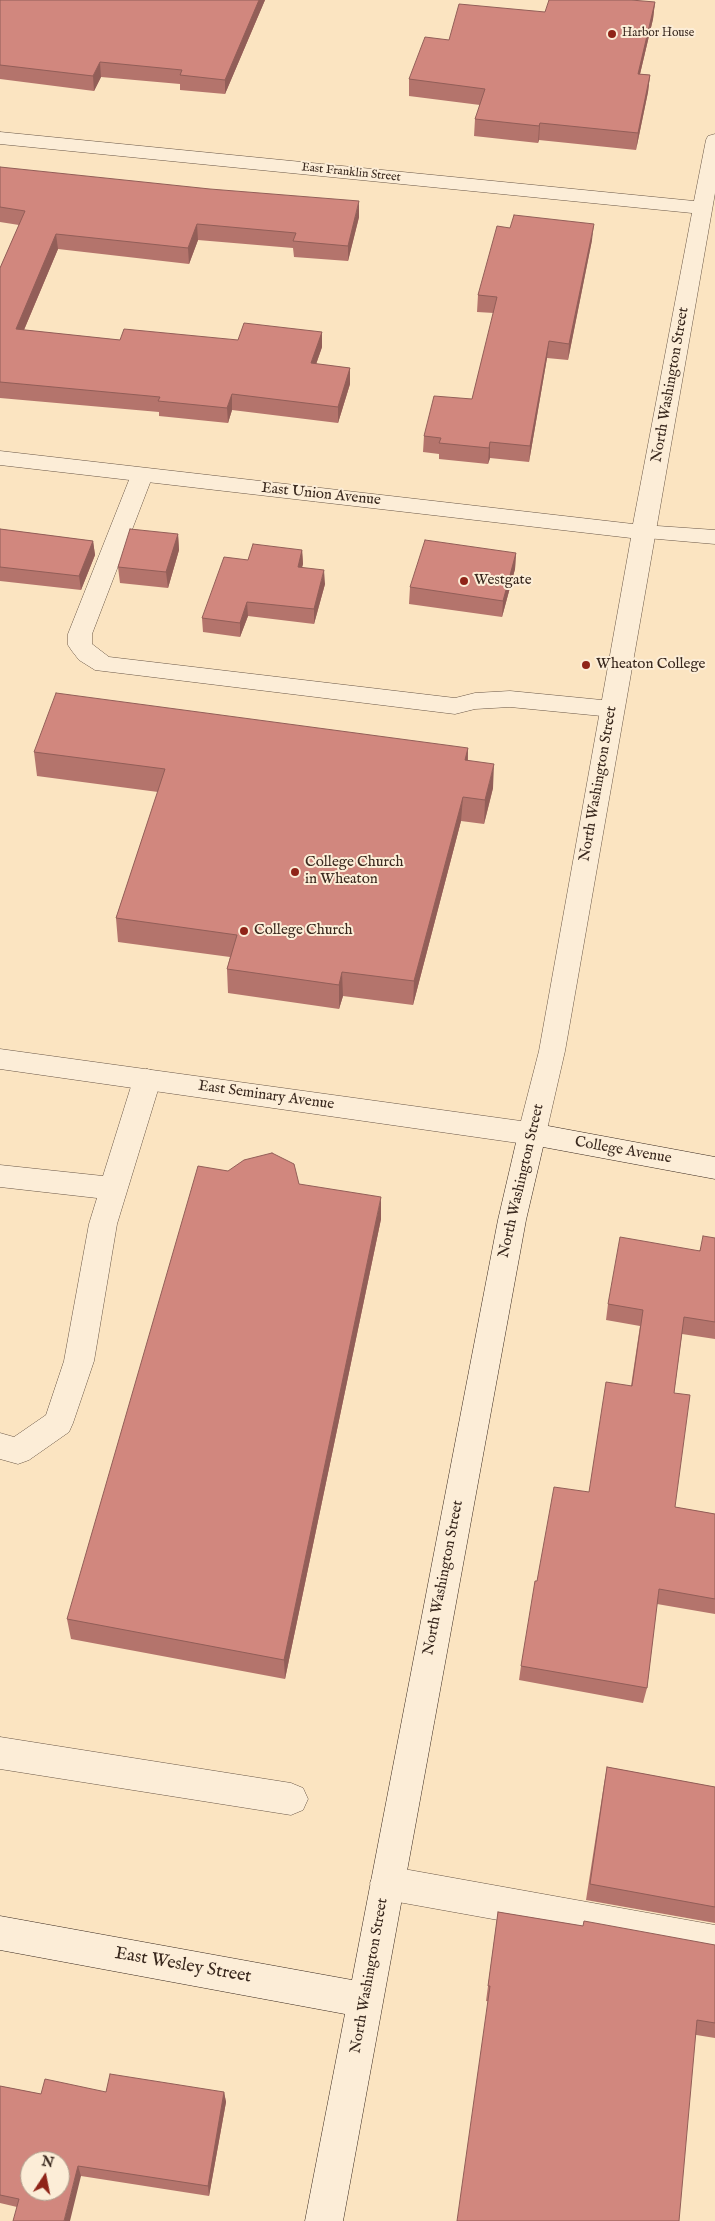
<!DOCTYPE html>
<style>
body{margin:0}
#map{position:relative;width:715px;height:2221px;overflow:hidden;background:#fbe4c1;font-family:"IM FELL English",serif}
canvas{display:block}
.north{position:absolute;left:20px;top:2151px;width:50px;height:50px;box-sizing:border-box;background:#fcedd7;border:1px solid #ae9e8d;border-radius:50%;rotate:11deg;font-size:14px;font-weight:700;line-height:20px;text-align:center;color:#39281e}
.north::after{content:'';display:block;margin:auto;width:18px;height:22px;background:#8f2418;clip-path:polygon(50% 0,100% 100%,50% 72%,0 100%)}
</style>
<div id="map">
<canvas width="715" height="2221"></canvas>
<div class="north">N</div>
</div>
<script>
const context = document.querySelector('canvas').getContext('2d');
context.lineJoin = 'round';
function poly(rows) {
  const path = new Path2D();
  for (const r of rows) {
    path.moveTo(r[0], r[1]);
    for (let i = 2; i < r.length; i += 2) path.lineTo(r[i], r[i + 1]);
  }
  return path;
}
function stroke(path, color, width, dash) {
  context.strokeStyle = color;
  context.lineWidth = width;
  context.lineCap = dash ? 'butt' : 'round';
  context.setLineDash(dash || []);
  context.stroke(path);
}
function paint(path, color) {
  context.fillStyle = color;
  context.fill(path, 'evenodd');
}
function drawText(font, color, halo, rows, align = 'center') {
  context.font = font + ' "IM FELL English",serif';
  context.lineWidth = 4;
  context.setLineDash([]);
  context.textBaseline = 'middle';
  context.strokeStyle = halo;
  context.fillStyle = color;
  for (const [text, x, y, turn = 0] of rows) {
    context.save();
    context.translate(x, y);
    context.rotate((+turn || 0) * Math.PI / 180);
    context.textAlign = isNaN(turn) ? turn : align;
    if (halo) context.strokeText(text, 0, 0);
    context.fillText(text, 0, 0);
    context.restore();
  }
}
const lane = poly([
 [142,468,150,470,153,475,92,634,92,644,109,657,455,698,475,693,510,691,612,701,620,703,624,709,620,715,612,717,510,707,475,709,455,714,95,670,79,660,72,651,68,645,68,634,131,475,134,470,142,468],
 [643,525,715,530,715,544,635,537,632,532,635,527,643,525],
 [147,1069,157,1072,161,1080,117,1224,94,1361,73,1423,69,1432,29,1460,18,1464,0,1459,0,1433,14,1437,46,1415,64,1361,89,1224,97,1198,0,1187,0,1165,103,1176,133,1080,137,1072,147,1069],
 [0,1737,291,1783,303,1788,308,1799,303,1810,291,1815,0,1769,0,1737],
 [387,1866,715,1925,715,1959,387,1900,375,1895,370,1883,375,1871,387,1866]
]);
const street = poly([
 [0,132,694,201,706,140,708,136,715,134,715,193,565,1051,546,1134,542,1142,532,1145,0,1069,0,1049,521,1121,539,1051,631,538,0,465,0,451,633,524,692,213,0,144,0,132]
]);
const secondary = poly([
 [532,1123,715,1157,715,1179,543,1147,526,1220,343,2221,305,2221,345,2014,0,1950,0,1916,352,1980,498,1220,518,1134,522,1126,532,1123]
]);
stroke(lane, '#6a5747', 1);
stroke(street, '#6a5747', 1);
stroke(secondary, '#39281e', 1);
paint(lane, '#fcedd7');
paint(street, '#fcedd7');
paint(secondary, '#fcedd7');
paint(poly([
 [0,0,265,0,225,94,180,90,180,84,101,77,94,91,0,79],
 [655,2,653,19,640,74,650,75,648,92,636,150,539,140,538,143,474,136,475,119,480,105,409,96,409,79,449,40,545,12],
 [0,167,359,217,348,261,294,257,293,248,198,240,189,264,58,249,24,330,120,340,238,340,322,332,322,347,316,364,350,368,350,384,338,423,232,410,228,423,159,416,159,412,0,398,0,268,19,225,0,222],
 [592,240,568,360,547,358,529,462,490,458,488,464,439,459,439,454,423,452,424,436,472,399,494,313,477,312,478,295],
 [0,529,93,541,95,555,81,590,0,581],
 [178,534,179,550,168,588,120,583,118,567],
 [302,550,303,564,302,567,325,584,314,624,248,616,240,637,203,632,202,618,248,560],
 [516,553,515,569,502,617,409,604,410,587],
 [468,748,468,760,493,788,484,824,461,821,413,1005,343,996,339,1009,228,993,227,969,230,957,118,942,116,918,158,792,37,776,34,752],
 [299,1184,381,1219,285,1679,71,1639,67,1619],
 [715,1238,715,1339,682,1334,674,1393,675,1507,715,1514,715,1614,657,1604,647,1688,643,1703,519,1680,521,1666,537,1581,589,1492,631,1386,640,1326,606,1320,608,1304,700,1250],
 [607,1767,715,1787,715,1923,586,1900,604,1784],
 [498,1912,583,1926,715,1945,715,2038,486,2001],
 [0,2086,41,2094,106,2092,224,2092,226,2102,209,2196,81,2176,17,2207,0,2203]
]), '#b4746c');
paint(poly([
 [259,0,265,0,225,94,225,80],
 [655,2,653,19,636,91,638,74],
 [100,62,101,77,94,91,93,76],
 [650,75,648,92,636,150,638,133],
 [540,123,539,140,538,143,539,126],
 [359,201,359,217,348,261,348,246],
 [197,224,198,240,189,264,188,248],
 [594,224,592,240,568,360,569,344],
 [56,234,58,249,18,344,16,329],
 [322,332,322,347,311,379,311,363],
 [549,341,547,358,529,462,530,446],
 [350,368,350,384,338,423,338,407],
 [232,394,232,410,228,423,227,408],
 [490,442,490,458,488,464,489,448],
 [178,534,179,550,168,588,166,572],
 [93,541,95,555,81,590,79,576],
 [302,550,303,564,298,581,298,567],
 [516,553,515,569,502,617,503,601],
 [324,570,325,584,314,624,314,609],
 [247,602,248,616,240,637,240,623],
 [468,748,467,772,465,760],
 [494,764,493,788,484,824,485,800],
 [463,797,461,821,413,1005,414,981],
 [342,972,343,996,339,1009,339,985],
 [381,1197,381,1219,285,1679,284,1660],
 [224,2092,226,2102,209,2196,208,2186],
 [78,2166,81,2176,70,2221,64,2221]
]), '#925e58');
const building = poly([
 [0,0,259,0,225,80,180,75,182,70,100,62,93,76,0,65,0,0],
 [549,0,631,0,655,2,638,74,650,75,638,133,540,123,539,126,475,119,485,89,409,79,425,37,449,40,459,4,545,12,549,0],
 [0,167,210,189,359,201,348,246,293,241,296,233,197,224,188,248,56,234,16,329,120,340,124,329,238,340,244,323,322,332,311,363,350,368,338,407,232,394,227,408,158,401,160,397,0,382,0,268,25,211,0,207,0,167],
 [514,215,594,224,569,344,549,341,530,446,490,442,489,448,439,443,441,438,424,436,434,396,472,399,497,297,478,295,497,226,510,228,514,215],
 [0,529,93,541,79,576,0,567,0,529],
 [130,529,178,534,166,572,118,567,130,529],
 [425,540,516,553,503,601,410,587,425,540],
 [253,544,302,550,298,567,324,570,314,609,247,602,240,623,202,618,224,557,248,560,253,544],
 [56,693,468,748,465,760,494,764,485,800,463,797,414,981,342,972,339,985,227,969,237,935,116,918,165,769,34,752,56,693],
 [272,1153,294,1164,299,1184,381,1197,284,1660,67,1619,198,1166,228,1171,244,1160,272,1153],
 [703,1236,715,1238,715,1322,684,1317,674,1393,690,1395,675,1507,715,1514,715,1599,659,1589,647,1688,521,1666,535,1581,537,1581,554,1487,589,1492,606,1382,632,1386,643,1310,608,1304,620,1237,700,1251,703,1236],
 [607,1767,715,1787,715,1907,590,1884,607,1767],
 [498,1912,583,1926,584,1921,715,1945,715,2023,697,2020,679,2221,457,2221,490,1986,488,1986,498,1912],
 [110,2074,224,2092,208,2186,78,2166,64,2221,13,2221,19,2199,0,2195,0,2086,41,2094,45,2079,106,2092,110,2074],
 [30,2161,60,2161,60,2191,30,2191,30,2161]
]);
paint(building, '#d1877e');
stroke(building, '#925e58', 1);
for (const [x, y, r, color] of [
 [612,34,5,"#8f2418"],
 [464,581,5,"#8f2418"],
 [586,665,5,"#8f2418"],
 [295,872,5,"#8f2418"],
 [244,931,5,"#8f2418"]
]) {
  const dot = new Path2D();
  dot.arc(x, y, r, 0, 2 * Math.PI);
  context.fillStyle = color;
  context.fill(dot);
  stroke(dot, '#fcedd7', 2);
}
drawText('12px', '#39281e', '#fcedd7', [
 ["Harbor House",622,34]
], 'left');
drawText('12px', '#39281e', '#fcedd7', [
 ["East Franklin Street",351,173,6]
]);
drawText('15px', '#39281e', '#fcedd7', [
 ["North Washington Street",671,385,-80],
 ["East Union Avenue",321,495,6],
 ["North Washington Street",599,784,-80],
 ["East Seminary Avenue",266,1096,8],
 ["College Avenue",623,1151,10],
 ["North Washington Street",522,1181,-77],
 ["North Washington Street",444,1578,-79],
 ["North Washington Street",370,1976,-80]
]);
drawText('15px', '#39281e', '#fcedd7', [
 ["Westgate",474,581],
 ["Wheaton College",596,665],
 ["College Church",305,863],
 ["in Wheaton",305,880],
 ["College Church",254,931]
], 'left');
drawText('18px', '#39281e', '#fcedd7', [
 ["East Wesley Street",183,1966,10]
]);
</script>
